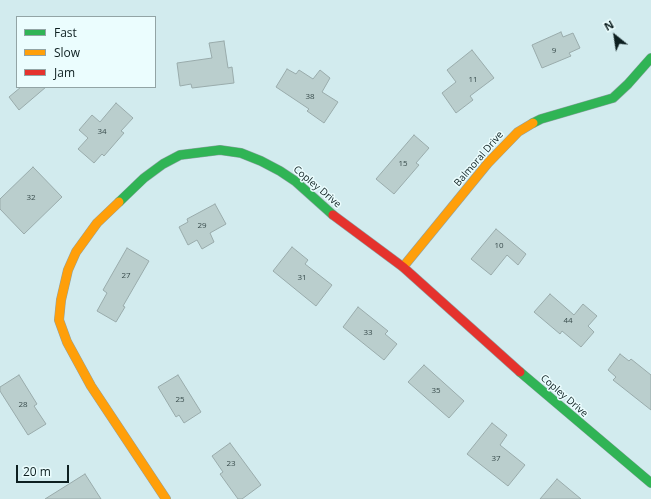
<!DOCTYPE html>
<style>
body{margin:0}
#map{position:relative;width:651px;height:499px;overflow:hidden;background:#d2ebee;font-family:"Open Sans",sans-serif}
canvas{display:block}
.legend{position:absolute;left:16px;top:16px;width:140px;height:72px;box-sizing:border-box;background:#ebfdfe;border:1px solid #92a4a5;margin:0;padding:5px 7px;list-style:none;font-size:12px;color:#0d1f20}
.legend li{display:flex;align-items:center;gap:8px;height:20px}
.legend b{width:20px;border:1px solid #92a4a5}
.north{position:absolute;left:595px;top:16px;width:40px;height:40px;-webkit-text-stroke:3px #ebfdfe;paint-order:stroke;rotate:330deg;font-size:11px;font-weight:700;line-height:16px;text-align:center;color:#0d1f20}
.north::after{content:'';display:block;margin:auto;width:14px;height:18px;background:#0d1f20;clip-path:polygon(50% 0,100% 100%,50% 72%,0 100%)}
.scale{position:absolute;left:16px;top:465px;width:53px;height:18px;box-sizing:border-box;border:2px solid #0d1f20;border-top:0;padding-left:5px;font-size:12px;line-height:14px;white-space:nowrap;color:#0d1f20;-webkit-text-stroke:3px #ebfdfe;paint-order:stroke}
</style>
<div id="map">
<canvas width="651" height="499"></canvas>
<ul class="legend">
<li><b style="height:5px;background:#30b455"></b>Fast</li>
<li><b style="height:5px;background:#ff9f0a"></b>Slow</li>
<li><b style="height:5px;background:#e5322d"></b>Jam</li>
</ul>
<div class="north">N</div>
<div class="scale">20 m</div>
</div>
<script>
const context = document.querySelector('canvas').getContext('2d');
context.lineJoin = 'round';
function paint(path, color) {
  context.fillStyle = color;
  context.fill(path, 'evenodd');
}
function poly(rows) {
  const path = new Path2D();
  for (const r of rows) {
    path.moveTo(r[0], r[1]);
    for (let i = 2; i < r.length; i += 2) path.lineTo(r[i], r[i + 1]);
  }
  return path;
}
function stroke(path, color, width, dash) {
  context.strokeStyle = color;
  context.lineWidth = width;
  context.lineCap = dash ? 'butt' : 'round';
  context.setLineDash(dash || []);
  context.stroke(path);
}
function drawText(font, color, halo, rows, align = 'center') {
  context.font = font + ' "Open Sans",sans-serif';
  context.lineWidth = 3;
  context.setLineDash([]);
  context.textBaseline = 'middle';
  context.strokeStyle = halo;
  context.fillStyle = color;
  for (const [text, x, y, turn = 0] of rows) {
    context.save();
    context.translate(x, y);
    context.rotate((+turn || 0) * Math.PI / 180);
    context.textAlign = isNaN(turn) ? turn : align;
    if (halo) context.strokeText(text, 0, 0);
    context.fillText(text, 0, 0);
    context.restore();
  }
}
const building = poly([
 [561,32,563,37,573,33,580,48,569,53,571,56,542,68,532,45,561,32],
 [224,41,228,68,232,67,234,83,192,88,191,84,180,86,177,63,212,58,209,43,224,41],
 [472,50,494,78,470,96,473,100,456,113,442,93,456,82,447,70,472,50],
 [287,69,296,74,299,70,313,79,320,70,330,78,322,92,338,102,324,123,307,111,309,109,276,87,287,69],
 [21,87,46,87,19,110,9,97,21,87],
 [116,103,133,118,121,131,124,133,104,156,102,154,94,163,78,149,88,138,79,130,92,115,100,122,116,103],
 [414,135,429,148,416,163,419,165,394,194,376,179,414,135],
 [33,167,62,197,24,234,0,209,0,199,33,167],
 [215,204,226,224,210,233,214,242,202,249,197,240,188,245,179,227,188,222,187,219,215,204],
 [496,229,526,254,518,265,507,255,491,275,471,259,496,229],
 [292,247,308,260,305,264,332,285,316,306,273,271,292,247],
 [127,248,149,261,123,306,125,307,116,322,97,311,107,293,103,290,127,248],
 [550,294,574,315,583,304,597,316,588,326,594,332,581,347,562,331,560,334,534,312,550,294],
 [358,307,388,331,385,334,397,344,384,360,343,327,358,307],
 [620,354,629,361,631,359,651,375,651,410,613,380,616,377,608,370,620,354],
 [424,365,464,401,449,418,408,382,424,365],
 [19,375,37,404,34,406,46,424,28,435,0,391,0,387,19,375],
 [178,375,201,412,184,423,179,415,176,417,158,387,178,375],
 [492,423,507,435,500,445,525,465,508,486,467,454,492,423],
 [230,443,261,485,242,499,238,499,220,474,223,472,212,456,230,443],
 [85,474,101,499,45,499,85,474],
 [557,479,581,499,540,499,557,479]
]);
paint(building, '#bacecd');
stroke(building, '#99abab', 1);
const fast = poly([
 [533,123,541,119,613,98,628,84,651,58],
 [119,202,144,178,163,164,180,155,220,150,241,153,261,161,280,171,295,181,333,215],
 [520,372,651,483]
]);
const slow = poly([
 [119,202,97,223,76,252,68,270,61,300,59,320,67,342,91,386,166,499],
 [403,267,488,163,518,132,533,123]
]);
const jam = poly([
 [333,215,403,267,520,372]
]);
stroke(fast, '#8ea1a3', 10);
stroke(slow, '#8ea1a3', 10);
stroke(jam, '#8ea1a3', 10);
stroke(fast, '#30b455', 9);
stroke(slow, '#ff9f0a', 9);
stroke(jam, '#e5322d', 9);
drawText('8px', '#384b4b', null, [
 ["9",554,51],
 ["11",473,80],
 ["38",310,97],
 ["34",102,132],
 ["15",403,164],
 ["32",31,198],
 ["29",202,226],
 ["10",499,246],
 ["27",126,276],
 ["31",302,278],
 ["44",568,321],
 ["33",368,333],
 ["35",436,391],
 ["25",180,400],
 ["28",23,405],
 ["37",496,459],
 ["23",231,464]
]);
drawText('10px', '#0d1f20', '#ebfdfe', [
 ["Balmoral Drive",479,159,-49],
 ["Copley Drive",317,187,40],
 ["Copley Drive",564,396,41]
]);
</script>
